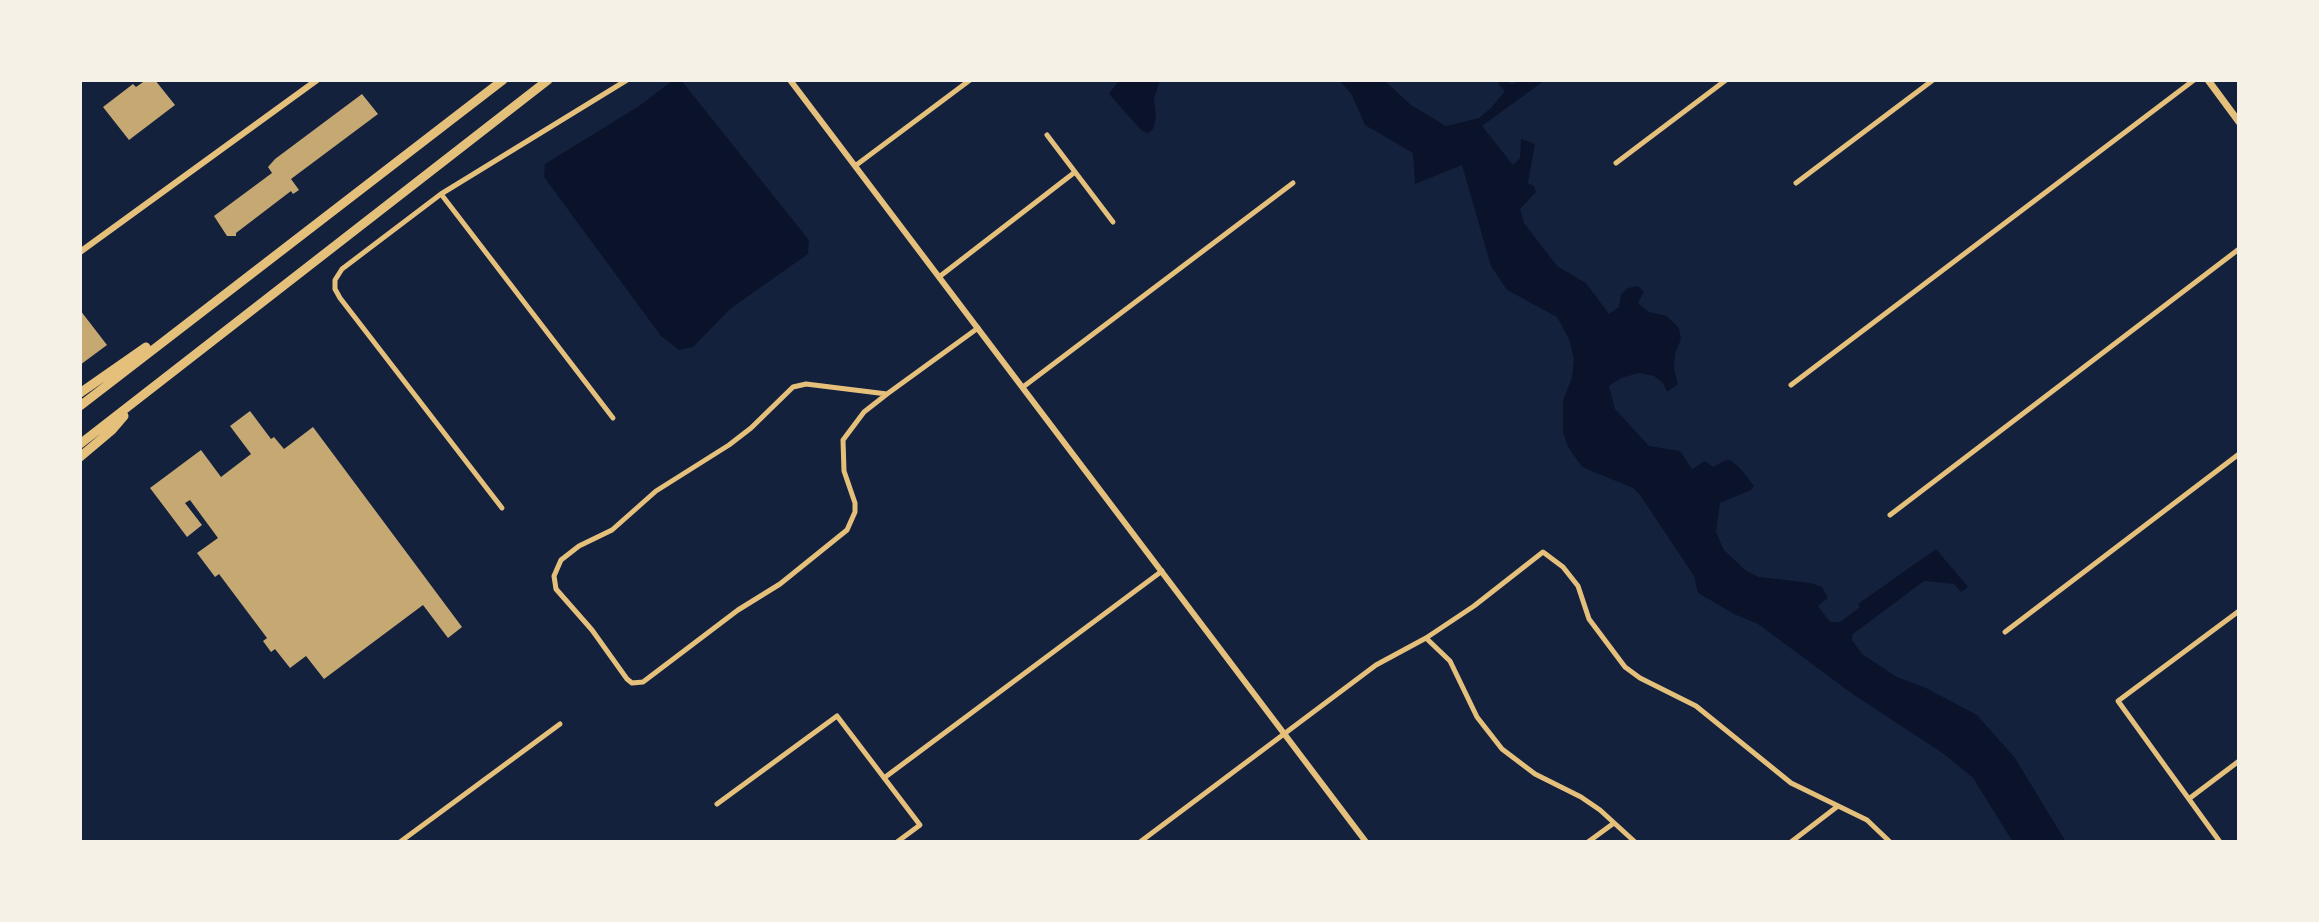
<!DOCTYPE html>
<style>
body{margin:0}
#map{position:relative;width:2319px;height:922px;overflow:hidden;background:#14213d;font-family:"DejaVu Sans",sans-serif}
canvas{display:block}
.frame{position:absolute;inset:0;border:82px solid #f6f1e7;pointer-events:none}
</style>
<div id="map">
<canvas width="2319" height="922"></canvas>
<div class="frame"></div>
</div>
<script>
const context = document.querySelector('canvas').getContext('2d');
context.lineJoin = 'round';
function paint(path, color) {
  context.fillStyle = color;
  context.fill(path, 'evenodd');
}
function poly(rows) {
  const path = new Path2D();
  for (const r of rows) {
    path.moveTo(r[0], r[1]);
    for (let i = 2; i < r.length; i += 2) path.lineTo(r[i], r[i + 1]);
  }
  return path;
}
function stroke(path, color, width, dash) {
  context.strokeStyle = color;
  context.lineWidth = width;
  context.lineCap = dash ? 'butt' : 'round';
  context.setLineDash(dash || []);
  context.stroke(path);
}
paint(poly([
 [681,80,809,240,808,254,730,309,693,347,679,350,661,336,544,177,545,164,639,106,672,81],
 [1119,80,1160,80,1154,99,1156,118,1153,129,1149,133,1142,131,1109,94],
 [1339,80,1384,80,1411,105,1446,126,1479,118,1491,108,1505,91,1498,84,1502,80,1513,84,1519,80,1545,80,1482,126,1513,165,1520,158,1521,139,1535,144,1528,183,1534,186,1536,192,1520,209,1524,223,1557,266,1586,283,1609,314,1619,307,1621,294,1628,288,1638,286,1644,292,1638,303,1649,312,1667,316,1679,328,1681,339,1675,354,1674,369,1678,384,1667,392,1663,383,1654,376,1639,373,1621,378,1609,386,1615,409,1649,446,1680,451,1692,469,1705,461,1713,467,1726,460,1730,460,1740,468,1754,486,1751,490,1720,503,1716,532,1724,550,1745,570,1759,577,1811,583,1822,587,1828,598,1818,606,1830,622,1840,622,1860,607,1858,604,1936,549,1968,587,1961,592,1954,584,1924,581,1853,634,1852,640,1862,654,1897,677,1926,688,1977,715,2015,758,2066,842,2013,842,1973,778,1944,754,1854,695,1758,624,1734,614,1698,593,1694,576,1640,495,1633,488,1582,467,1568,447,1563,432,1563,401,1572,377,1574,359,1569,339,1557,317,1507,290,1491,266,1462,165,1415,184,1413,153,1365,125,1352,95]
]), '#0b132b');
paint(poly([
 [146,80,155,80,175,105,129,140,103,107,133,84,136,87],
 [362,94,378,114,291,179,299,190,293,194,291,191,236,233,236,236,227,236,214,216,272,173,268,167,275,159],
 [80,310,107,345,80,365],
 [250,411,271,439,274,437,284,449,313,427,462,627,448,638,423,605,324,679,306,656,290,668,275,649,271,652,263,641,267,638,219,574,215,577,197,553,218,538,190,500,185,503,202,525,187,537,150,488,201,450,221,477,251,454,230,426]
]), '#c6a872');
stroke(poly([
 [1047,135,1113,222],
 [1616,163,1726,80],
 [855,166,970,80],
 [1796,183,1933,80],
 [441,194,613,418],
 [939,277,1075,172],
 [1791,385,2194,80],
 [1023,387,1293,183],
 [887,394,864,412,843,440,844,471,855,503,855,512,847,530,780,584,738,610,643,682,632,683,627,679,592,630,556,589,554,576,561,560,579,546,612,530,656,491,729,445,751,428,793,387,806,384,887,394,978,328],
 [502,508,340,298,335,289,335,280,342,269,441,194,627,80],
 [1890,515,2239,249],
 [2005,632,2239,454],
 [1426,638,1450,661,1477,717,1502,749,1535,774,1581,797,1600,810,1635,842],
 [884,778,1162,571],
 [2190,798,2239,761],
 [717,804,837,716,920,825,897,842],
 [400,842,560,724],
 [1140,842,1376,665,1426,638,1474,606,1543,552,1563,567,1578,586,1589,619,1625,667,1640,678,1696,706,1791,783,1867,820,1890,842],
 [1588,842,1614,823],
 [1791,842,1838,806],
 [2220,842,2118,701,2239,611]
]), '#e5c07b', 5);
stroke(poly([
 [790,80,1366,842],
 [80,252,317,80]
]), '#e5c07b', 6);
stroke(poly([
 [2208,80,2239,122]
]), '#e5c07b', 7);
stroke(poly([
 [80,393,146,347],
 [80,406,503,80],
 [80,444,548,80],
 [80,457,112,430,124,416]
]), '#e5c07b', 9);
</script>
